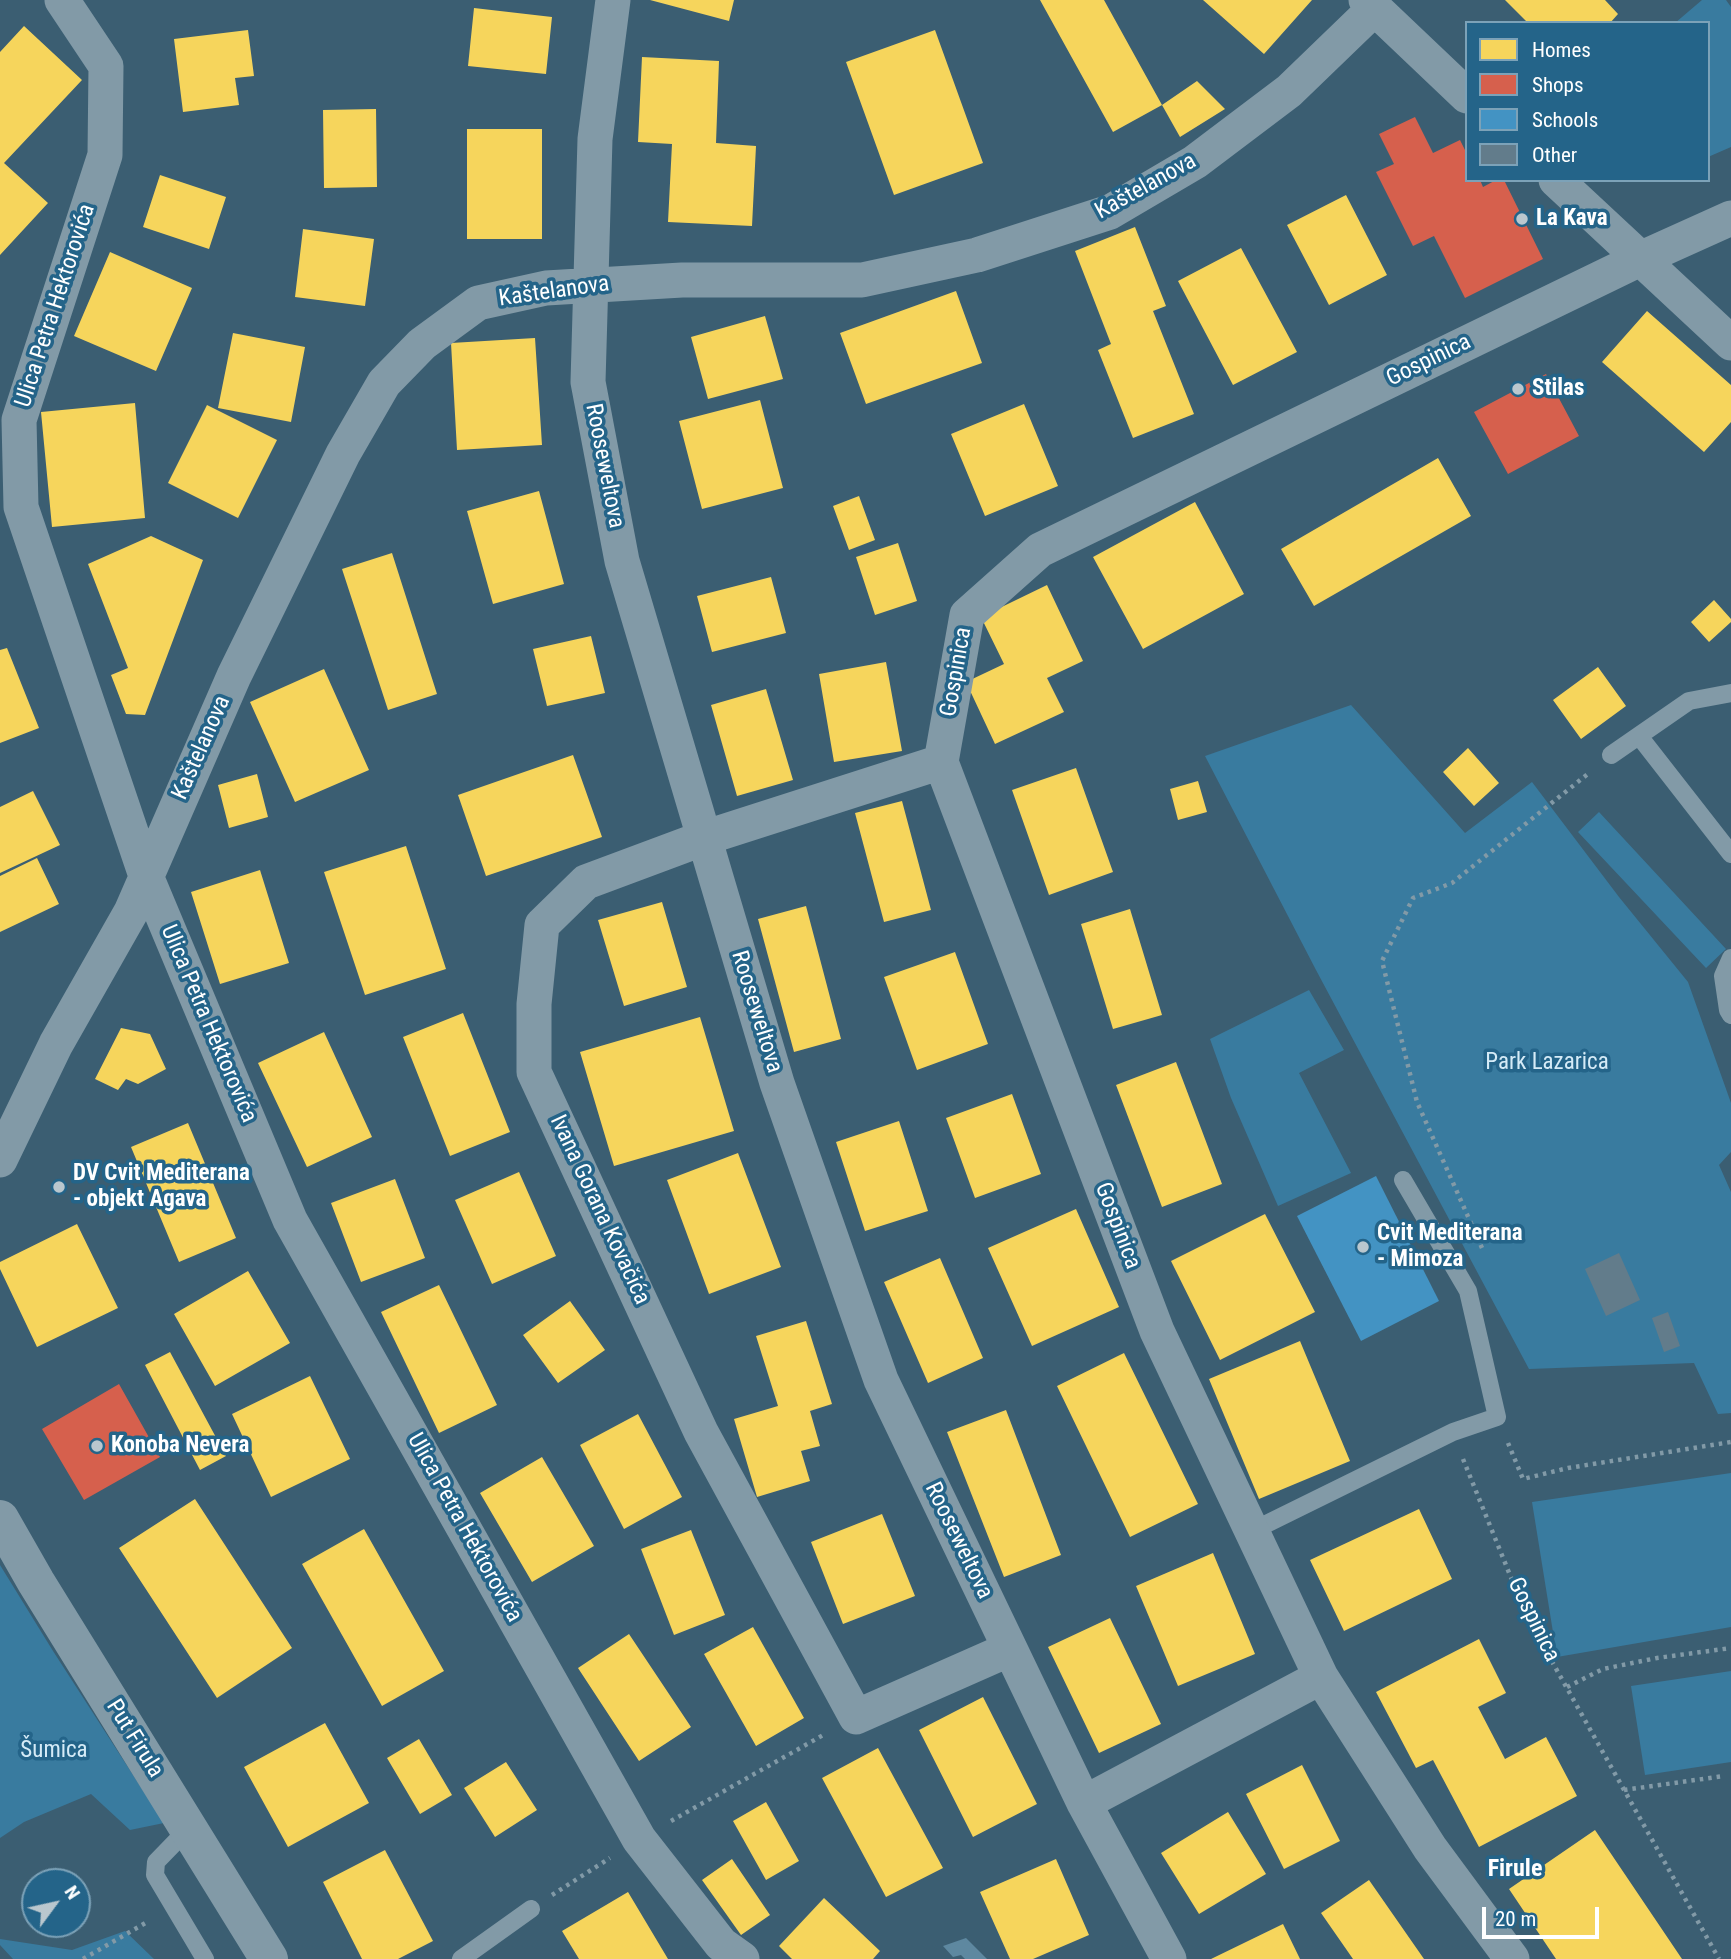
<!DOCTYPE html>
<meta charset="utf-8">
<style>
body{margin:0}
#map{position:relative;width:1731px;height:1959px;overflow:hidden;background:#3b5e72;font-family:"Roboto Condensed",sans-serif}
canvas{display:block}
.legend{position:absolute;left:1465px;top:21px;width:245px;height:161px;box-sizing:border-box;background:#246489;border:2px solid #7ca2b8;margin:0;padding:9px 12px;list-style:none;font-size:21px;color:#fff}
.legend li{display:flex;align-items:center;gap:14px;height:35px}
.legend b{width:35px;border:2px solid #7ca2b8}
.north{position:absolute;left:21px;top:1868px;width:70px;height:70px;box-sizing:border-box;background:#246489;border:2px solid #7ca2b8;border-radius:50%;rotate:57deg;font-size:19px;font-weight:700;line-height:28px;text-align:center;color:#fff}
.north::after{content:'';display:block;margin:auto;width:24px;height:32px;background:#bac7ce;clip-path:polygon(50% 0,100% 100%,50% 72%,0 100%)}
.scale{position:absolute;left:1482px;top:1907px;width:117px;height:32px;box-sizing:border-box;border:4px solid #fff;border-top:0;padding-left:9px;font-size:21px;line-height:24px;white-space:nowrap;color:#fff;-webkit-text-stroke:5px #246489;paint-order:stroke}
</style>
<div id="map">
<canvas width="1731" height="1959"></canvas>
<ul class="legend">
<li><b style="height:19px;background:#f6d55c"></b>Homes</li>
<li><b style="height:19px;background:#d6604d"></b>Shops</li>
<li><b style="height:19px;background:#4393c3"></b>Schools</li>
<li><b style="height:19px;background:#627c8b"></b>Other</li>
</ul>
<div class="north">N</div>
<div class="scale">20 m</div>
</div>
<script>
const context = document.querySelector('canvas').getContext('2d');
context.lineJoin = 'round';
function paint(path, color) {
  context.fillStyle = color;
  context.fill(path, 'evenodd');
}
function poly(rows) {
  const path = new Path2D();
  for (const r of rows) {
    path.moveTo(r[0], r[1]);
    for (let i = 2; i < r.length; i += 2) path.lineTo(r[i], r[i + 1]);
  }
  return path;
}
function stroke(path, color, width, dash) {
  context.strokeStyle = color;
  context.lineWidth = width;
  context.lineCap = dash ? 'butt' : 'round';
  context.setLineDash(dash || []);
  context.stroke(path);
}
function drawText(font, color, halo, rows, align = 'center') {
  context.font = font + ' "Roboto Condensed",sans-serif';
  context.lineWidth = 7;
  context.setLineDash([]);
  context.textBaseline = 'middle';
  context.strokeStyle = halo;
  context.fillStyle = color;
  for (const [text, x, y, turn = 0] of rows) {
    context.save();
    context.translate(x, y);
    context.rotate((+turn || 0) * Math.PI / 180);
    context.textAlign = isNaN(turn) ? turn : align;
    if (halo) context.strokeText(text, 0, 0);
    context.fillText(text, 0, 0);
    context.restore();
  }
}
paint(poly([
 [1702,0,1726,0,1731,7,1731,147,1708,157,1708,23,1675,23],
 [1351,705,1465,833,1532,782,1619,897,1688,982,1731,1103,1731,1152,1719,1165,1731,1192,1731,1413,1718,1414,1694,1363,1529,1369,1316,970,1205,756],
 [1599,812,1726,949,1706,968,1578,832],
 [1309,990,1344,1050,1299,1073,1351,1173,1278,1206,1231,1098,1210,1039],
 [1731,1473,1731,1627,1557,1657,1532,1502],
 [0,1565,53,1651,164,1823,130,1830,91,1794,24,1822,0,1838],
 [1731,1671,1731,1762,1645,1775,1631,1686],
 [125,1931,154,1959,13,1959,0,1945,0,1939,72,1950]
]), '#397b9f');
paint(poly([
 [966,1938,987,1959,965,1959,961,1955,953,1957,943,1946]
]), '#5e88a0');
paint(poly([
 [650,0,734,0,729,21],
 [1040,0,1104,0,1162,105,1113,132],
 [1203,0,1312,0,1264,54],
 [1505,0,1605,0,1618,14,1610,23,1528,23],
 [474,8,552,17,546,74,468,66],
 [24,26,82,80,4,163,48,203,0,255,0,52],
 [248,30,254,76,235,78,239,105,183,112,174,39],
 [935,30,983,163,894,195,846,62],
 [642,57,719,61,716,143,756,146,752,226,668,222,672,144,638,142],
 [1197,81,1225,109,1180,137,1162,105],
 [376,109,377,187,324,188,323,110],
 [467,129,542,129,542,239,467,239],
 [160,175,226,197,209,249,143,227],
 [1346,195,1387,275,1329,305,1287,225],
 [1135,227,1166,306,1153,311,1194,414,1133,438,1098,350,1111,344,1075,251],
 [303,229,374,239,365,306,295,297],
 [1241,248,1297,352,1233,385,1178,281],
 [110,252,192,288,156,371,74,336],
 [956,291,982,363,866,404,840,333],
 [1647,311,1731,385,1731,422,1704,452,1602,362],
 [765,316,783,379,708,399,691,337],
 [233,333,305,347,291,422,218,408],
 [535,338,542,445,457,450,451,343],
 [760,400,783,488,702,509,679,421],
 [135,403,145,518,52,527,41,412],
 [1024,404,1058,486,985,516,951,434],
 [207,405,277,440,238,518,168,483],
 [1438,458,1471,516,1314,606,1281,549],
 [539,491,564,584,493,604,467,511],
 [859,496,875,540,849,550,833,506],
 [1195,502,1244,594,1143,649,1093,557],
 [151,536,203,560,145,715,126,714,111,675,128,668,88,564],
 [898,543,917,601,875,615,856,557],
 [392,553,437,694,388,710,342,569],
 [771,577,786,633,712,652,697,596],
 [1047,585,1083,661,1047,678,1064,712,995,744,966,682,1004,664,981,617],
 [1714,600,1731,619,1731,622,1709,642,1691,622],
 [591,636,605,693,547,706,533,649],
 [7,648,39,728,0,743,0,650],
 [886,662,902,751,834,762,819,674],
 [1598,667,1626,706,1581,739,1553,700],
 [324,669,369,770,295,802,250,702],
 [766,689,793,780,737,796,711,705],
 [1468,748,1499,783,1474,806,1443,772],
 [573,755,602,837,486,876,458,795],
 [1076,768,1113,872,1049,895,1012,790],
 [257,774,268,817,229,828,218,785],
 [1198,781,1207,812,1178,820,1170,789],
 [33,791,60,845,0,873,0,807],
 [902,801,931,910,884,922,855,813],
 [406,846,446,969,365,995,324,872],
 [37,858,59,904,0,932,0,876],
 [260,870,289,963,220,984,191,892],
 [662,902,687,987,624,1006,598,920],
 [806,906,841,1039,794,1052,758,919],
 [1130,909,1162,1015,1113,1029,1081,924],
 [955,952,988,1044,917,1070,884,977],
 [463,1013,510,1132,450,1156,403,1037],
 [700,1017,734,1131,614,1166,580,1052],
 [121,1028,150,1034,166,1069,138,1084,126,1079,118,1090,95,1079],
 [324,1032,372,1137,307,1167,258,1063],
 [1176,1062,1222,1184,1162,1207,1116,1085],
 [1012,1094,1041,1174,975,1198,946,1118],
 [899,1121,928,1211,865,1231,836,1142],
 [188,1123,236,1238,179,1262,131,1147],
 [738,1153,781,1267,709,1294,667,1180],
 [519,1172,556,1256,492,1284,455,1200],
 [395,1179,425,1258,361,1282,331,1203],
 [1076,1209,1119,1307,1032,1346,988,1248],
 [1265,1214,1315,1312,1220,1360,1171,1261],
 [77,1224,118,1308,37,1347,0,1269,0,1262],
 [940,1258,983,1358,928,1383,884,1282],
 [248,1271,290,1343,215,1386,174,1314],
 [439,1285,497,1405,439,1433,381,1312],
 [570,1301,605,1350,558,1383,523,1335],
 [806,1321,832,1404,810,1411,820,1446,801,1451,810,1481,757,1497,734,1419,778,1406,756,1336],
 [1300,1341,1350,1461,1259,1499,1209,1379],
 [170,1352,226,1456,200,1470,145,1365],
 [1124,1353,1198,1504,1130,1537,1057,1386],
 [310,1376,350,1459,271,1497,232,1414],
 [1006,1410,1061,1555,1004,1577,947,1432],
 [638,1414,682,1497,624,1529,580,1445],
 [542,1457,594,1546,532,1582,480,1493],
 [195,1499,292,1648,217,1698,119,1548],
 [1419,1509,1452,1579,1344,1631,1310,1560],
 [882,1514,915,1596,843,1624,811,1542],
 [364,1529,444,1671,382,1706,302,1564],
 [691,1530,725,1615,674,1635,641,1549],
 [1213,1553,1255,1654,1178,1686,1136,1586],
 [1110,1618,1161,1724,1099,1753,1048,1647],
 [753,1627,804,1718,756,1746,704,1654],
 [629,1634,691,1727,639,1761,578,1668],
 [1479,1639,1506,1693,1478,1707,1505,1759,1546,1737,1577,1796,1479,1847,1433,1760,1416,1768,1376,1692],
 [983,1697,1037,1804,973,1837,919,1730],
 [325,1723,369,1803,288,1847,244,1767],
 [419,1739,452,1795,420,1814,387,1758],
 [878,1748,943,1868,886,1897,822,1778],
 [506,1762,537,1810,495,1837,464,1788],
 [1302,1765,1340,1841,1284,1869,1246,1794],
 [766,1802,799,1861,766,1880,733,1821],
 [1228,1812,1266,1874,1199,1914,1161,1853],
 [1595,1830,1682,1959,1556,1959,1509,1889],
 [385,1850,433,1941,398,1959,362,1959,323,1882],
 [732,1859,770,1915,741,1935,702,1880],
 [1056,1859,1089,1935,1033,1959,1010,1959,980,1892],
 [1369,1880,1424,1959,1353,1959,1321,1913],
 [628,1892,668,1959,579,1959,562,1931],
 [824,1898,880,1951,873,1959,792,1959,779,1946],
 [1283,1924,1300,1959,1211,1959]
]), '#f6d55c');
paint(poly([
 [1415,117,1433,153,1460,140,1467,154,1467,180,1480,180,1483,187,1496,180,1504,180,1543,259,1465,298,1434,236,1413,246,1376,172,1394,164,1379,134],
 [1546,374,1579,436,1508,474,1474,412],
 [119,1384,160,1457,84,1500,42,1429]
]), '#d6604d');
paint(poly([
 [1376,1176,1439,1301,1361,1341,1297,1216]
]), '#4393c3');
paint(poly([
 [1619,1253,1640,1300,1606,1316,1585,1269],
 [1668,1312,1680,1346,1664,1352,1652,1318]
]), '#627c8b');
stroke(poly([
 [1482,1248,1417,1102,1382,961,1413,898,1452,883,1589,773],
 [1508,1443,1523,1479,1568,1468,1731,1442],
 [1463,1459,1527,1617,1719,1959],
 [1567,1687,1603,1669,1657,1658,1731,1648],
 [1624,1790,1724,1776],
 [671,1821,825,1734],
 [552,1895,610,1858],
 [83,1959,149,1921]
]), '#829aa7', 4.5, [3.5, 5]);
stroke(poly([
 [1639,736,1731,854],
 [1611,755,1689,701,1731,693],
 [1731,958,1723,976,1728,1010,1731,1015],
 [1252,1531,1453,1432,1497,1417,1468,1291,1403,1180],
 [189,1828,156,1862,155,1875,205,1959],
 [461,1959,531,1909]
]), '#829aa7', 18);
stroke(poly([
 [62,0,106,66,105,155,19,420,21,507,146,876,290,1220,639,1839,721,1944,742,1959],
 [613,0,595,139,588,382,622,561,777,1083,881,1380,1084,1803,1169,1959],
 [1366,0,1467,96],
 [1556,180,1731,343],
 [941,762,704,838,586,882,542,925,534,1004,534,1072,701,1432,856,1717,1010,1649],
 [0,1160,56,1044,131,912,234,676,343,454,384,383,422,344,478,303,546,288,682,280,862,280,977,255,1110,212,1195,162,1289,91,1374,9],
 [1084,1803,1321,1677],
 [1512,1959,1430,1848,1321,1677,1157,1331,941,762,967,615,1040,550,1640,259,1731,218]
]), '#829aa7', 35);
stroke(poly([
 [0,1519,36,1582,269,1959]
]), '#829aa7', 38);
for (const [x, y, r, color] of [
 [1522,219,7,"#bac7ce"],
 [1518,389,7,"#bac7ce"],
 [59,1187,7,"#bac7ce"],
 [1363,1247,7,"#bac7ce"],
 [97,1446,7,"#bac7ce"]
]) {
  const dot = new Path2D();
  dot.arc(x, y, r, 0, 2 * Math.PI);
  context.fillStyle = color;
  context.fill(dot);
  stroke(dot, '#246489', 2.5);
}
drawText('23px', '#fff', '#246489', [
 ["Kaštelanova",1146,187,-29],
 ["Kaštelanova",554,292,-8],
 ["Ulica Petra Hektorovića",56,306,-72],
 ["Gospinica",1429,361,-26],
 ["Rooseweltova",604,466,79],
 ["Gospinica",957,672,-80],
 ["Kaštelanova",202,748,-66],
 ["Rooseweltova",756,1012,73],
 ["Ulica Petra Hektorovića",208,1024,67],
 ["Ivana Gorana Kovačića",599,1210,65],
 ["Gospinica",1117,1226,69],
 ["Ulica Petra Hektorovića",464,1528,61],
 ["Rooseweltova",958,1541,64],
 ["Gospinica",1533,1620,64],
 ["Put Firula",134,1739,58]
]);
drawText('bold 23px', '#fff', '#246489', [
 ["La Kava",1536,219],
 ["Stilas",1532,389],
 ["DV Cvit Mediterana",73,1174],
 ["- objekt Agava",73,1200],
 ["Cvit Mediterana",1377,1234],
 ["- Mimoza",1377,1260],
 ["Konoba Nevera",111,1446]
], 'left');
drawText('23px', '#d5ebf7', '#246489', [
 ["Park Lazarica",1547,1063],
 ["Šumica",54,1751]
]);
drawText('bold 24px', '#fff', '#246489', [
 ["Firule",1515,1870]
]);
</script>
